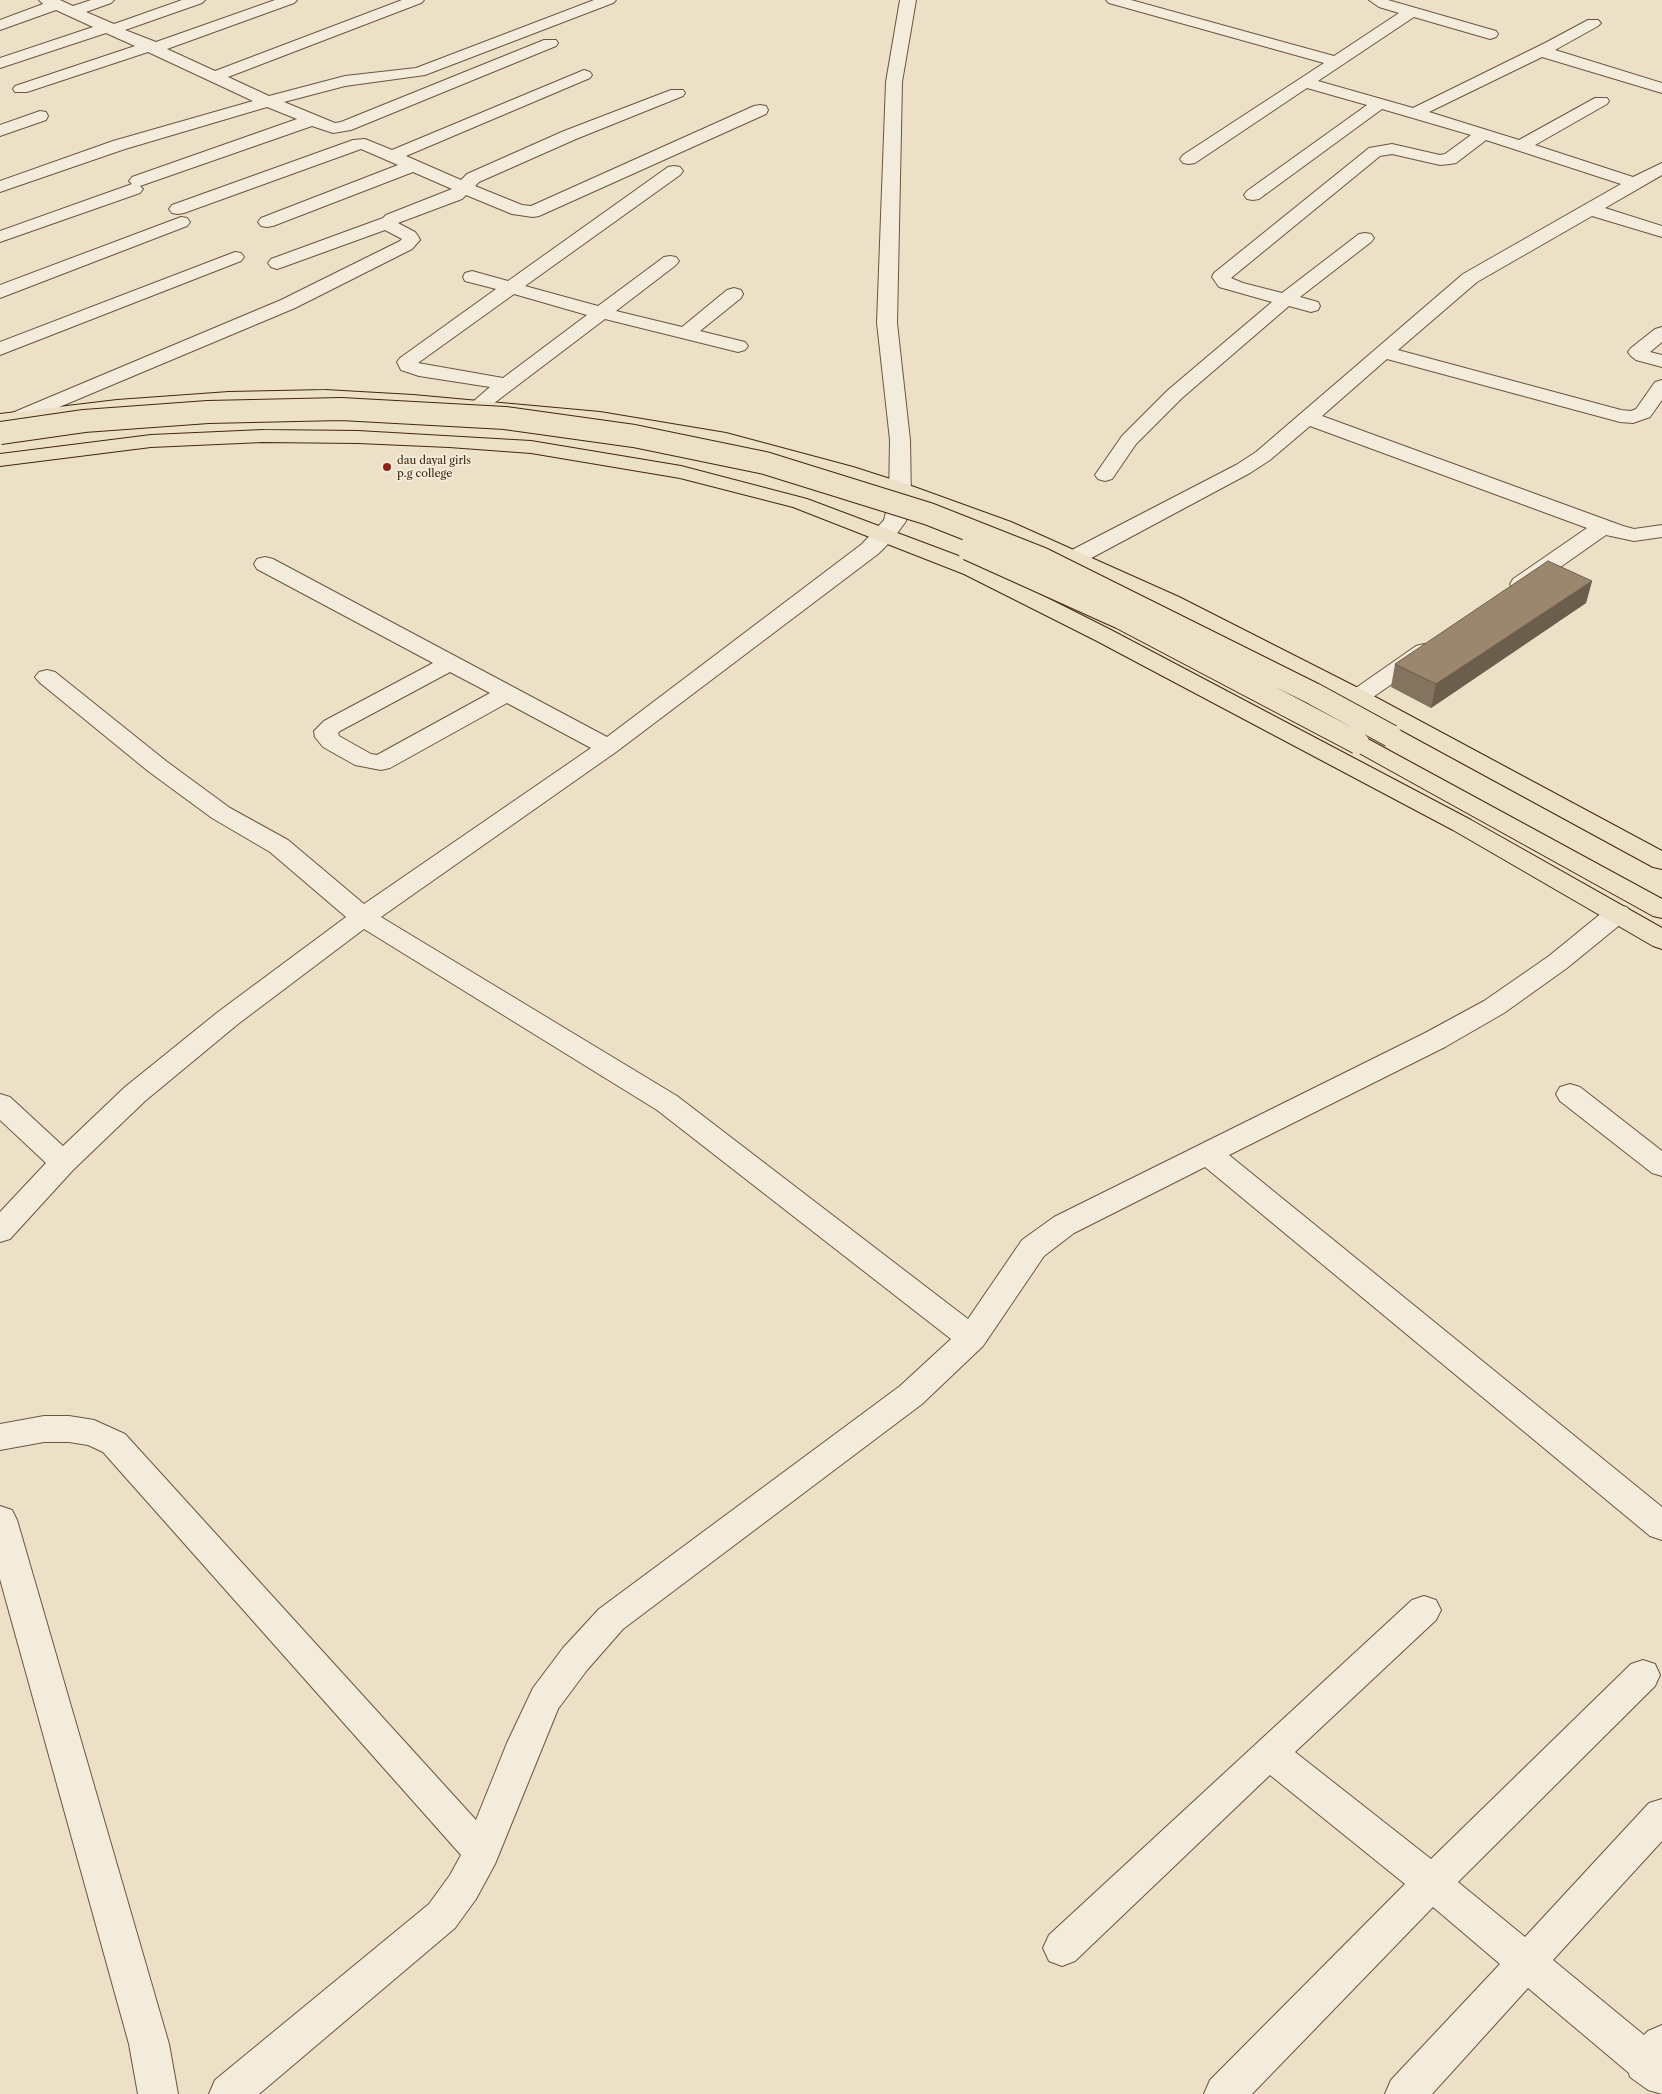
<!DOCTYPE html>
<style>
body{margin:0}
canvas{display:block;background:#ece0c7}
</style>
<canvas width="1662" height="2094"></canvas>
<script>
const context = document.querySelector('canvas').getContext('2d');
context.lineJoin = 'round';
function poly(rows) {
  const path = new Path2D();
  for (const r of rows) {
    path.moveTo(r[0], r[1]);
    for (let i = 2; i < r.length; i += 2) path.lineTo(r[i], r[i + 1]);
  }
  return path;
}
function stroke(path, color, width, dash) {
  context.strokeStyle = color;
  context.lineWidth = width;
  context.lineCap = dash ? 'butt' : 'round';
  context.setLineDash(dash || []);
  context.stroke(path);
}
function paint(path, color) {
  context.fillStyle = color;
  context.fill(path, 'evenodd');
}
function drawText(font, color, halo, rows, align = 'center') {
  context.font = font + ' "Libre Caslon Text",serif';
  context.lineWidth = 4;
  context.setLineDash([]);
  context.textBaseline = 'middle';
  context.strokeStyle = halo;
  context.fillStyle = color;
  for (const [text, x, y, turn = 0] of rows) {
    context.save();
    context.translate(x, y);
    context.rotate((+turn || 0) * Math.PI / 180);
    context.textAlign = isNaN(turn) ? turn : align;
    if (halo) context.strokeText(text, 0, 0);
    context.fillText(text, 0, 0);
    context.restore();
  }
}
const minor = poly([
 [39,0,60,0,73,6,91,0,114,0,111,3,86,12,114,24,182,0,205,0,202,3,125,30,156,42,275,0,297,0,294,3,167,49,215,71,402,0,424,0,421,3,228,77,269,96,345,76,416,68,594,0,616,0,613,3,425,75,345,86,284,102,335,123,341,122,544,40,556,40,558,43,556,46,351,130,333,133,312,126,140,186,143,189,140,193,0,242,0,231,132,184,129,181,132,177,297,119,267,107,125,149,0,192,0,181,113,141,253,101,148,52,27,92,15,92,13,89,15,86,135,46,106,33,0,68,0,58,93,27,56,10,0,30,0,20,43,4,39,0],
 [900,0,916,0,902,82,897,323,910,440,911,500,906,521,893,539,878,554,616,752,381,917,677,1096,968,1319,1022,1240,1054,1217,1425,1033,1484,1001,1549,956,1609,907,1618,905,1627,907,1631,913,1627,919,1567,968,1504,1013,1445,1047,1229,1155,1662,1507,1662,1540,1650,1536,1205,1167,1074,1233,1044,1256,983,1346,922,1404,623,1629,587,1670,558,1709,495,1864,476,1899,455,1928,259,2094,209,2094,215,2080,429,1904,450,1875,461,1855,103,1452,88,1445,69,1442,44,1442,0,1450,0,1424,44,1416,69,1416,94,1420,125,1434,476,1820,507,1743,533,1688,563,1648,599,1609,900,1386,951,1339,657,1110,364,929,238,1024,145,1101,73,1170,10,1239,0,1242,0,1212,46,1163,0,1120,0,1094,10,1097,63,1146,125,1087,218,1012,346,917,270,852,212,818,148,771,39,682,35,677,39,672,47,670,55,672,166,761,230,808,288,840,364,904,591,748,507,703,390,768,381,770,355,765,323,747,315,737,314,731,324,721,433,663,257,569,254,564,257,559,265,557,273,559,607,737,862,544,884,520,889,500,890,440,877,323,886,82,900,0],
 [450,672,490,693,377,755,371,754,339,736,338,733,340,731,450,672],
 [1106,0,1131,0,1334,56,1399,13,1379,7,1369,0,1388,0,1496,31,1498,34,1496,37,1490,39,1414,17,1318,81,1413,108,1545,43,1588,20,1598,20,1601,23,1598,26,1555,50,1662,83,1662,93,1542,57,1429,112,1519,140,1595,98,1607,98,1609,101,1607,104,1535,145,1633,177,1662,163,1662,175,1605,208,1662,226,1662,237,1592,216,1477,282,1398,350,1621,410,1631,411,1636,409,1655,382,1662,380,1662,400,1650,417,1633,423,1620,422,1387,359,1322,416,1623,526,1634,529,1662,525,1662,537,1634,541,1606,535,1529,589,1521,591,1513,589,1510,584,1513,579,1587,528,1310,426,1270,460,1250,473,1082,563,1074,565,1066,563,1063,558,1066,553,1236,465,1256,452,1463,274,1621,184,1486,140,1456,163,1450,164,1440,165,1392,154,1380,156,1231,278,1243,283,1282,293,1359,234,1365,233,1371,234,1374,238,1371,242,1300,297,1318,302,1320,306,1318,310,1311,312,1289,306,1182,398,1136,444,1112,479,1105,481,1098,479,1095,475,1122,436,1168,390,1272,302,1219,287,1212,277,1214,273,1369,148,1392,144,1440,155,1445,154,1471,135,1382,109,1259,199,1253,200,1247,199,1244,195,1247,191,1367,105,1307,88,1195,163,1189,164,1183,163,1180,159,1183,155,1324,63,1109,3,1106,0],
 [584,70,590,72,592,75,590,78,406,156,461,180,467,174,564,131,671,90,683,90,685,93,683,96,576,139,479,182,475,186,522,205,531,206,754,106,760,105,766,106,768,110,766,114,539,216,533,217,512,214,466,195,462,199,398,223,415,232,418,236,420,240,412,249,295,308,26,421,19,423,12,421,9,417,12,413,281,300,400,241,402,239,385,230,283,267,277,269,271,267,268,263,271,259,383,218,386,215,452,189,413,172,273,226,267,227,261,226,258,222,261,218,398,165,361,149,184,213,178,214,172,213,169,209,172,205,353,140,365,139,392,150,584,70],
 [40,111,46,112,48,116,46,120,0,136,0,125,40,111],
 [674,166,680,167,683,171,680,175,525,286,598,306,664,257,670,256,676,257,679,261,676,265,616,311,682,327,727,290,734,288,741,290,743,294,741,298,700,331,745,342,748,346,745,350,738,352,605,319,485,410,478,412,471,410,468,406,490,387,419,376,401,370,397,362,400,358,496,289,465,281,463,277,465,273,472,271,508,281,668,167,674,166],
 [514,294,587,315,503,378,418,363,514,294],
 [181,217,187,218,190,222,187,226,0,298,0,285,181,217],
 [235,252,241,253,244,257,241,261,0,355,0,342,235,252],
 [1662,327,1662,342,1650,352,1662,355,1662,367,1636,360,1631,356,1628,352,1631,348,1655,329,1662,327],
 [1424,644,1432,646,1435,651,1432,656,1366,702,1358,704,1350,702,1346,697,1350,692,1416,646,1424,644],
 [1570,1084,1580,1087,1662,1151,1662,1176,1652,1173,1560,1101,1556,1094,1560,1087,1570,1084],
 [0,1506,12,1510,17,1520,169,2044,178,2094,138,2094,129,2044,0,1579,0,1506],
 [1424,1596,1436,1600,1441,1610,1436,1620,1295,1752,1431,1859,1631,1664,1643,1660,1655,1664,1660,1675,1655,1686,1458,1882,1525,1937,1649,1803,1662,1799,1662,1841,1553,1960,1644,2035,1648,2031,1662,2025,1662,2094,1648,2090,1630,2077,1629,2073,1528,1988,1432,2094,1385,2094,1391,2080,1500,1964,1433,1907,1252,2094,1204,2094,1210,2080,1405,1884,1270,1775,1075,1961,1062,1966,1049,1961,1043,1948,1049,1935,1412,1600,1424,1596]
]);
const major = poly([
 [325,390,413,395,600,412,726,433,853,467,906,484,1011,522,1179,597,1366,692,1662,851,1662,869,1653,867,1350,702,1163,607,1066,563,995,532,892,492,839,475,725,445,600,424,413,407,325,402,229,404,117,412,0,426,0,414,117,400,229,392,325,390],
 [263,430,358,431,531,441,681,466,807,499,980,564,1111,630,1471,820,1662,928,1662,949,1653,946,1453,830,1095,640,964,574,793,507,680,478,531,453,449,447,358,443,263,442,151,447,0,466,0,454,151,435,263,430],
 [1358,736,1366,738,1662,899,1662,918,1653,916,1350,748,1346,743,1350,738,1358,736]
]);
stroke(minor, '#6c553c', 2);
stroke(major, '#42270d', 2);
paint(minor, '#f3ebdb');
paint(major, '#ece0c7');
const majorBridge = poly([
 [0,433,84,421,208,412,341,409,505,418,634,436,765,463,929,514,1043,559,1314,694,1391,736],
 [968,549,1121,618,1358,743]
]);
stroke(majorBridge, '#42270d', 24, []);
stroke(majorBridge, '#ece0c7', 22);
paint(poly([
 [1592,581,1586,603,1431,708,1391,687,1395,664]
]), '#84745f');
paint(poly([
 [1592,581,1586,603,1431,708,1436,684]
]), '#6c5e4d');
const building = poly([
 [1548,561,1592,581,1436,684,1395,664,1548,561]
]);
paint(building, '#9a876e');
stroke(building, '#6c5e4d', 1);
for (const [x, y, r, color] of [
 [387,467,5,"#8f2418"]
]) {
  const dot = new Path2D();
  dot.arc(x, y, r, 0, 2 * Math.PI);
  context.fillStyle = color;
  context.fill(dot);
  stroke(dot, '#f3ebdb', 2);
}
drawText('11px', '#42270d', '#f3ebdb', [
 ["dau dayal girls",397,461],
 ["p.g college",397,474]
], 'left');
</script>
